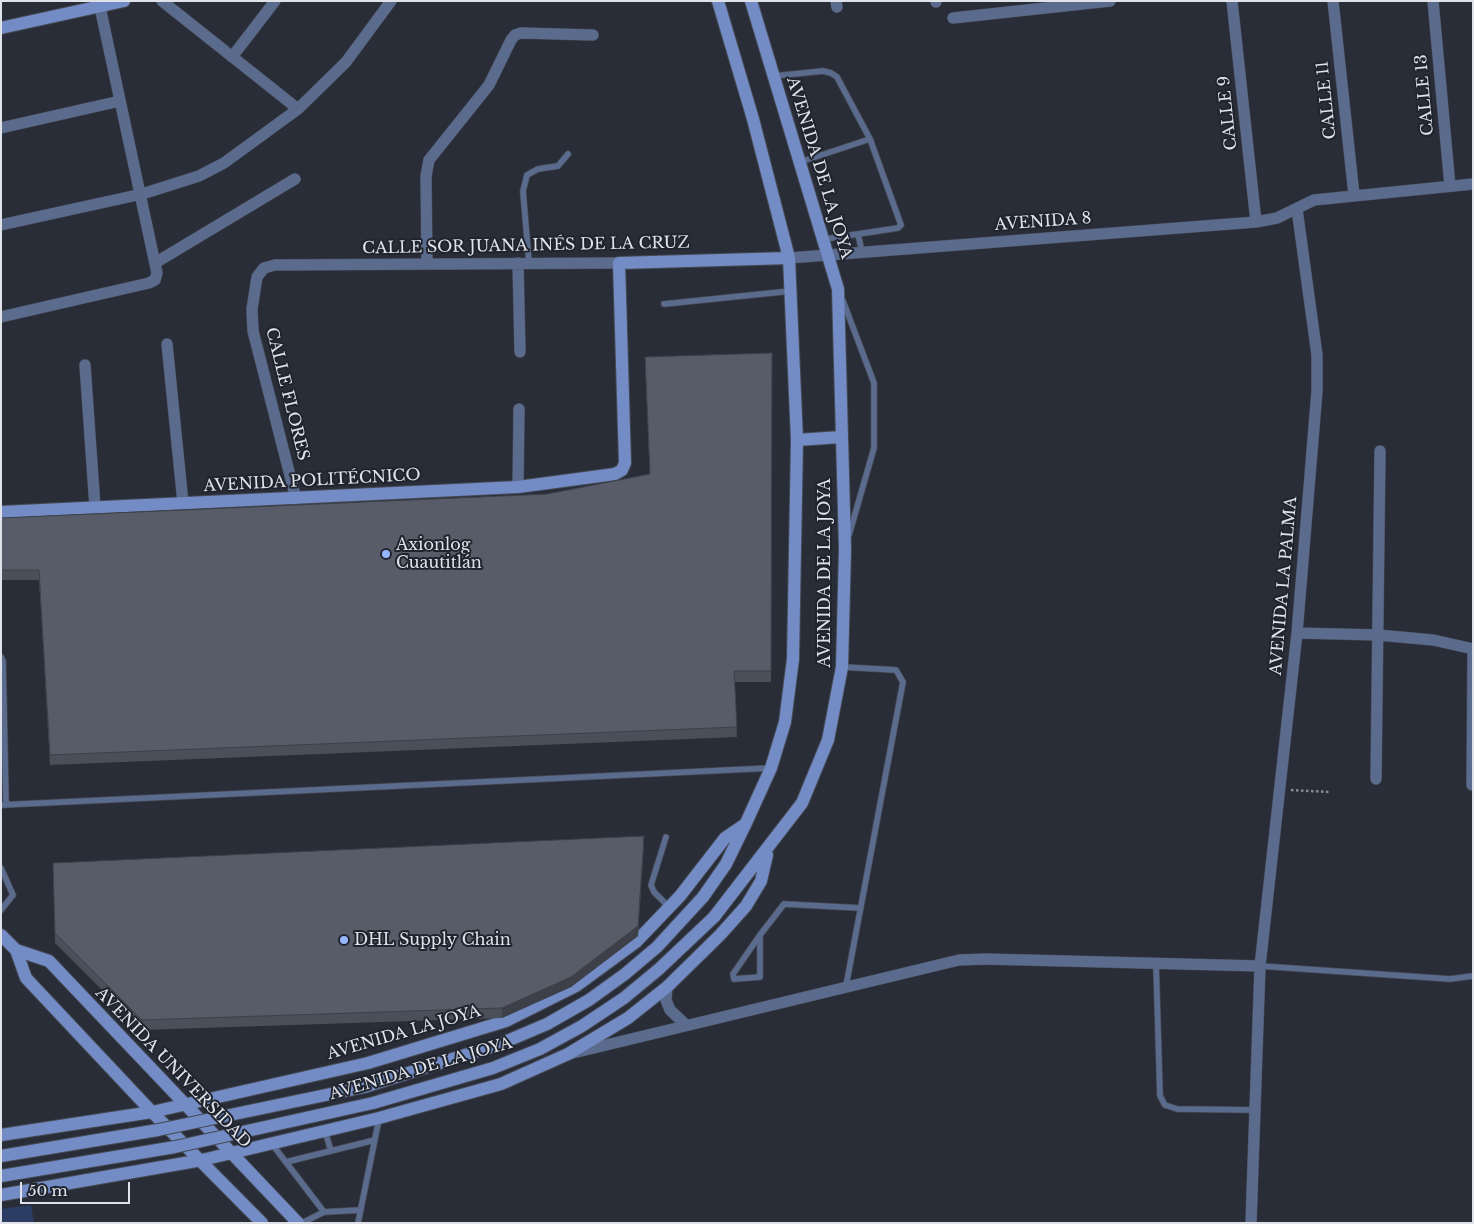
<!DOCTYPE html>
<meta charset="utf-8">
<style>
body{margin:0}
#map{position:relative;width:1474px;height:1224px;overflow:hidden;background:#292d38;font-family:"Libre Baskerville",serif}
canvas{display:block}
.frame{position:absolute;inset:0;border:2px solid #dfe2e9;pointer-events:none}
.scale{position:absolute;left:20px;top:1182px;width:110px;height:22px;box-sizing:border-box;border:2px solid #dfe2e9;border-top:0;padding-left:6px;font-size:15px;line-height:18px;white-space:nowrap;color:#dfe2e9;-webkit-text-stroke:4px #1f242e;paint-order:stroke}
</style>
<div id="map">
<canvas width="1474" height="1224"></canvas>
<div class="frame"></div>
<div class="scale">50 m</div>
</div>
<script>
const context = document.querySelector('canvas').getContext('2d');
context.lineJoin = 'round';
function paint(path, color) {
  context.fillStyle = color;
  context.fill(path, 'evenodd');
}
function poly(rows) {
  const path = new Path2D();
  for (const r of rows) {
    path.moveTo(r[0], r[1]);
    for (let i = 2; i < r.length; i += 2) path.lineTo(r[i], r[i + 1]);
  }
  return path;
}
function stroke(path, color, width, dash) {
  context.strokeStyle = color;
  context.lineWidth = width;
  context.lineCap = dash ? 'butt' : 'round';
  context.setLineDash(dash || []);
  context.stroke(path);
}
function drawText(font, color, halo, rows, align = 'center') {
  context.font = font + ' "Libre Baskerville",serif';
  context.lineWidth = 4;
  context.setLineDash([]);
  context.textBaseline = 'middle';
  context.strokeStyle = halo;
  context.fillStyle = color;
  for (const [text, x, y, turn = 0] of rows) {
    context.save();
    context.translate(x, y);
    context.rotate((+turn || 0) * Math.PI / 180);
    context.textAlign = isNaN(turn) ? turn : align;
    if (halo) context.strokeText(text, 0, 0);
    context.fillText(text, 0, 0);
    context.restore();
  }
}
paint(poly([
 [31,1205,34,1223,1,1223,1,1209]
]), '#2c3d65');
const lane = poly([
 [774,76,823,71,831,73,837,77,870,139,800,162],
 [858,234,862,252],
 [825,239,898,228,901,225,870,139],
 [529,263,523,191,527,175,538,169,558,166,568,154],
 [843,301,874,383,874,448,849,535],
 [664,304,791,291],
 [1,657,3,661,6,805],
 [842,667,896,670,903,682,846,986],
 [1,805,771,768],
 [666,837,651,885,654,892,669,907],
 [1,868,13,895,1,910],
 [760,935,760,977,734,979,733,974,760,935,784,904,860,908],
 [1156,963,1160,1096,1165,1105,1177,1109,1255,1110],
 [1260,966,1450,979,1473,976],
 [325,1131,331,1151],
 [272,1144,324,1212,302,1223],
 [286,1162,375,1140],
 [324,1212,361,1210],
 [358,1223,379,1119]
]);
const street = poly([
 [162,1,298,109],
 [836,1,837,7],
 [936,1,936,2],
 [1232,1,1256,222],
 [1333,1,1354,195],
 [1433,1,1450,186],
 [953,18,1110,1],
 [232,57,275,1],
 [1,128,120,101],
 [1,225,142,194,199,176,224,163,298,109,346,62,391,1],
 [789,258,1256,222,1277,218,1314,200,1473,184],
 [155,263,295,179],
 [518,263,520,352],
 [427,264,426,176,429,160,489,85,511,40,515,35,521,33,593,35],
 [1,317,149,283,155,280,157,273,100,7],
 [167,344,183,503],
 [85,365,95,507],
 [518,487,519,409],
 [296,499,253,331,252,309,257,277,264,268,275,265,619,263],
 [1297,633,1378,635,1433,640,1473,649],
 [1376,779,1380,451],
 [1472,785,1473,649],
 [667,987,666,1000,670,1010,686,1025],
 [573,1053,959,960,986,959,1260,966],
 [1251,1223,1260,966,1297,633,1317,391,1317,355,1297,209]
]);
const secondary = poly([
 [1,28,124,1],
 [797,440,841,437],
 [1,512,518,487,615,474,622,470,625,463,619,263,789,258],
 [703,897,726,864,746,823,771,768,785,722,793,659,797,440,789,258,753,119,718,1],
 [714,917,802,803,828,740,842,667,845,549,838,289,751,1],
 [1,935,16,950,26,978,152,1112,262,1223],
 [16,950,49,961,298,1223],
 [1,1135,152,1112,368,1063,506,1021,576,986,636,942,680,896,725,838,744,825],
 [1,1195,202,1160,379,1118,501,1084,568,1054,628,1018,667,987,720,935,746,906,761,881,767,855]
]);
stroke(lane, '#464a54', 7);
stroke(street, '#464a54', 12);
stroke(secondary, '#464a54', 14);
stroke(poly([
 [1291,790,1330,792]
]), '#878b93', 2.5, [2.5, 2.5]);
stroke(lane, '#5a6b8e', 5.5);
stroke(street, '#5a6b8e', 11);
stroke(secondary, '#738cc5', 12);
const secondaryBridge = poly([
 [1,1156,158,1130,364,1087,500,1044,547,1024,589,1000,625,974,657,947,703,897],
 [1,1176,175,1147,373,1103,493,1068,540,1049,582,1026,624,998,659,969,714,917]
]);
stroke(secondaryBridge, '#464a54', 14, []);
stroke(secondaryBridge, '#738cc5', 12);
paint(poly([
 [772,353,771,682,735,682,737,737,50,765,39,580,1,580,1,518,547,494,650,474,645,357],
 [644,846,638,936,571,987,502,1018,142,1030,55,943,53,863]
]), '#4b4f59');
paint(poly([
 [644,836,638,936,571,987,502,1018,502,1008]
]), '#3d4049');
const building = poly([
 [772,353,771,671,734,671,737,727,50,755,39,570,1,570,1,518,547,494,650,474,645,357,772,353],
 [644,836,638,926,571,977,502,1008,142,1020,55,933,53,863,644,836]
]);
paint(building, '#575c68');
stroke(building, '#3d4049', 1);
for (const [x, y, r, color] of [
 [386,554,5,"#96b6fd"],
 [344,940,5,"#96b6fd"]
]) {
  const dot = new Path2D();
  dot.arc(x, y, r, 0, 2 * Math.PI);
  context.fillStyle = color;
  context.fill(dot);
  stroke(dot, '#1f242e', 2);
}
drawText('16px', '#dfe2e9', '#1f242e', [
 ["CALLE 13",1425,95,-95],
 ["CALLE 11",1327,100,-96],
 ["CALLE 9",1228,113,-96],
 ["AVENIDA DE LA JOYA",819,168,73],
 ["AVENIDA 8",1043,222,-4],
 ["CALLE SOR JUANA INÉS DE LA CRUZ",526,246,-1],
 ["CALLE FLORES",287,394,76],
 ["AVENIDA POLITÉCNICO",312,481,-3],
 ["AVENIDA DE LA JOYA",825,573,-90],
 ["AVENIDA LA PALMA",1284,586,-85],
 ["AVENIDA LA JOYA",404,1033,-16],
 ["AVENIDA UNIVERSIDAD",173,1068,46],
 ["AVENIDA DE LA JOYA",421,1069,-16]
]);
drawText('16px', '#dfe2e9', '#1f242e', [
 ["Axionlog",396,545],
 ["Cuautitlán",396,563],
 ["DHL Supply Chain",354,940]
], 'left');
</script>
